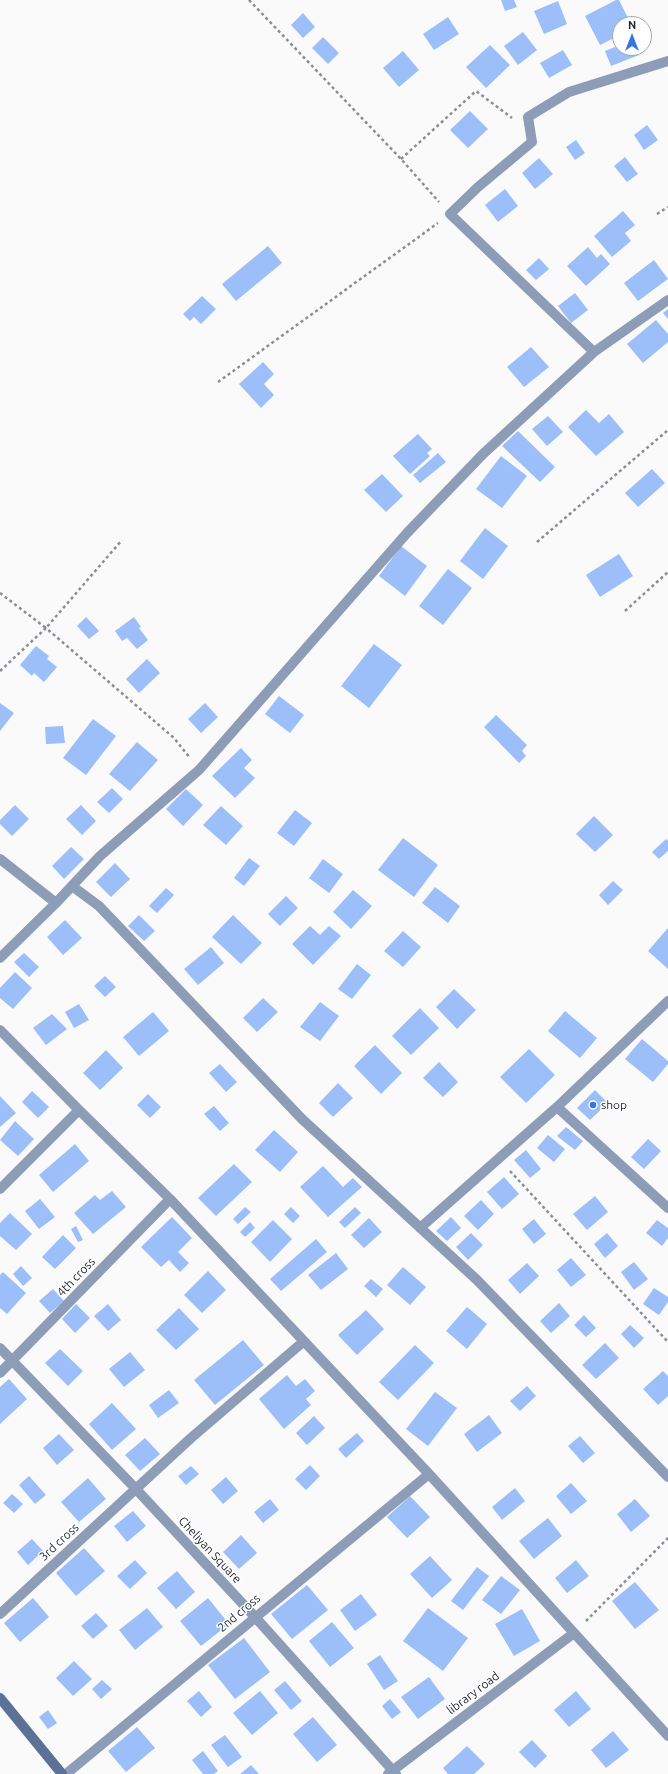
<!DOCTYPE html>
<style>
body{margin:0}
#map{position:relative;width:668px;height:1774px;overflow:hidden;background:#fafafa;font-family:Ubuntu,sans-serif}
canvas{display:block}
.north{position:absolute;left:612px;top:16px;width:40px;height:40px;box-sizing:border-box;background:#fff;border:1px solid #a4a7ab;border-radius:50%;rotate:0deg;font-size:11px;font-weight:700;line-height:16px;text-align:center;color:#1b222e}
.north::after{content:'';display:block;margin:auto;width:14px;height:18px;background:#3574e2;clip-path:polygon(50% 0,100% 100%,50% 72%,0 100%)}
</style>
<div id="map">
<canvas width="668" height="1774"></canvas>
<div class="north">N</div>
</div>
<script>
const context = document.querySelector('canvas').getContext('2d');
context.lineJoin = 'round';
function paint(path, color) {
  context.fillStyle = color;
  context.fill(path, 'evenodd');
}
function poly(rows) {
  const path = new Path2D();
  for (const r of rows) {
    path.moveTo(r[0], r[1]);
    for (let i = 2; i < r.length; i += 2) path.lineTo(r[i], r[i + 1]);
  }
  return path;
}
function stroke(path, color, width, dash) {
  context.strokeStyle = color;
  context.lineWidth = width;
  context.lineCap = dash ? 'butt' : 'round';
  context.setLineDash(dash || []);
  context.stroke(path);
}
function drawText(font, color, halo, rows, align = 'center') {
  context.font = font + ' Ubuntu,sans-serif';
  context.lineWidth = 3;
  context.setLineDash([]);
  context.textBaseline = 'middle';
  context.strokeStyle = halo;
  context.fillStyle = color;
  for (const [text, x, y, turn = 0] of rows) {
    context.save();
    context.translate(x, y);
    context.rotate((+turn || 0) * Math.PI / 180);
    context.textAlign = isNaN(turn) ? turn : align;
    if (halo) context.strokeText(text, 0, 0);
    context.fillText(text, 0, 0);
    context.restore();
  }
}
paint(poly([
 [501,0,514,0,517,7,505,11],
 [616,0,619,0,630,22,620,24,620,35,600,45,585,16],
 [558,1,567,24,544,34,534,11],
 [303,13,315,27,303,38,291,25],
 [448,17,459,34,434,50,423,34],
 [523,32,537,50,518,65,504,46],
 [323,37,339,53,328,64,312,48],
 [490,45,510,65,486,88,466,67],
 [620,45,620,48,637,48,639,55,611,66,605,51],
 [563,50,572,65,549,78,540,63],
 [403,51,419,70,399,87,383,68],
 [470,111,488,129,468,148,450,130],
 [647,125,658,140,644,150,634,135],
 [576,140,585,153,575,160,566,147],
 [625,157,638,174,627,182,614,166],
 [539,158,553,174,535,189,522,173],
 [505,189,518,206,498,222,485,205],
 [623,211,635,225,625,233,631,241,612,257,594,236],
 [268,246,282,263,236,301,222,284],
 [588,247,597,258,601,254,610,264,586,286,567,266],
 [539,258,549,269,536,280,526,270],
 [654,260,668,279,638,301,624,283],
 [575,293,588,310,571,323,558,306],
 [202,296,216,309,201,324,194,317,190,321,183,314],
 [668,309,668,319,663,313],
 [656,320,668,334,668,342,643,363,627,344],
 [531,347,549,367,524,387,507,367],
 [263,362,274,374,264,384,274,395,261,408,239,384],
 [586,410,599,423,609,414,624,432,596,456,568,427],
 [548,416,563,432,547,446,532,429],
 [518,431,555,467,540,482,502,446],
 [418,434,432,449,427,453,430,456,410,474,393,456],
 [438,453,446,462,420,483,413,475],
 [501,456,527,476,502,508,476,489],
 [652,469,665,483,638,507,625,493],
 [382,474,403,496,386,512,364,490],
 [485,528,508,546,483,579,460,561],
 [401,546,427,566,405,596,379,576],
 [619,554,633,576,600,597,586,575],
 [448,569,472,588,443,625,419,606],
 [86,617,99,631,89,639,77,626],
 [134,617,141,627,139,628,148,640,137,649,127,638,122,641,115,631],
 [374,644,402,665,369,708,341,686],
 [36,646,49,656,47,659,57,667,44,682,34,673,32,676,20,665],
 [147,659,160,673,139,693,126,679],
 [279,696,304,715,290,733,265,714],
 [0,703,14,713,0,731],
 [205,703,218,717,201,733,188,719],
 [496,715,527,745,522,751,526,756,519,763,484,727],
 [93,719,116,736,86,775,63,758],
 [63,726,65,743,46,744,45,727],
 [137,742,158,760,130,791,109,774],
 [241,748,252,760,244,768,255,778,235,798,212,776],
 [112,788,123,799,109,813,97,802],
 [186,789,203,805,183,826,166,809],
 [15,805,29,819,12,836,0,824,0,820],
 [81,805,96,821,82,835,66,819],
 [221,806,243,826,226,845,203,825],
 [295,810,312,823,294,846,277,833],
 [594,816,613,835,595,852,576,834],
 [403,838,438,865,414,897,378,870],
 [666,839,668,841,668,851,659,859,652,852],
 [71,847,84,859,64,879,52,866],
 [249,858,260,866,244,886,234,878],
 [323,859,343,874,329,893,309,878],
 [115,863,130,879,111,897,96,882],
 [613,881,623,890,608,905,599,895],
 [435,887,460,906,448,923,422,903],
 [166,888,174,895,157,913,149,906],
 [353,890,372,906,351,929,333,912],
 [286,896,298,908,280,926,268,914],
 [139,915,155,931,144,941,128,926],
 [233,915,262,943,241,964,212,937],
 [65,920,82,938,63,955,47,937],
 [310,926,320,935,329,926,341,936,313,965,292,944],
 [668,928,668,969,648,951],
 [403,931,421,947,403,967,384,951],
 [211,947,224,963,198,985,184,969],
 [24,953,39,967,29,977,14,962],
 [357,964,371,975,352,999,338,989],
 [15,972,32,988,13,1009,0,998,0,988],
 [105,976,116,987,105,997,94,986],
 [454,989,476,1010,457,1029,436,1007],
 [263,998,278,1012,257,1032,243,1018],
 [320,1002,339,1016,320,1041,300,1027],
 [79,1004,89,1020,74,1028,65,1012],
 [420,1008,439,1028,411,1055,392,1036],
 [565,1011,597,1038,580,1058,548,1031],
 [153,1012,169,1031,139,1056,123,1037],
 [52,1014,67,1029,46,1045,33,1028],
 [642,1039,668,1061,668,1064,653,1082,625,1059],
 [375,1045,402,1073,381,1094,354,1066],
 [529,1049,555,1075,526,1103,500,1077],
 [106,1050,123,1068,100,1090,83,1073],
 [439,1062,458,1082,443,1097,423,1078],
 [220,1064,237,1082,226,1092,209,1073],
 [338,1083,353,1098,333,1117,319,1103],
 [595,1090,608,1103,590,1120,577,1108],
 [32,1091,49,1107,38,1118,22,1102],
 [148,1094,161,1107,150,1118,137,1105],
 [0,1096,16,1113,0,1127],
 [214,1106,229,1123,220,1131,204,1114],
 [15,1121,34,1139,18,1156,0,1140],
 [566,1127,583,1141,575,1150,557,1136],
 [274,1130,298,1152,280,1172,255,1150],
 [548,1135,565,1149,554,1162,537,1148],
 [648,1139,661,1151,644,1169,631,1157],
 [75,1144,89,1161,53,1192,39,1175],
 [526,1150,541,1169,530,1178,514,1160],
 [234,1164,252,1182,216,1216,198,1198],
 [323,1166,343,1187,353,1178,362,1187,328,1217,300,1187],
 [504,1177,519,1194,502,1209,487,1192],
 [112,1191,126,1207,93,1234,74,1213,95,1195,100,1200],
 [595,1196,608,1212,587,1230,573,1214],
 [40,1199,55,1217,39,1229,25,1211],
 [481,1200,494,1214,478,1230,464,1216],
 [245,1207,251,1212,238,1224,233,1219],
 [291,1207,300,1216,293,1223,284,1214],
 [355,1207,361,1213,345,1228,339,1222],
 [10,1213,32,1234,16,1250,0,1236,0,1223],
 [172,1217,192,1238,178,1252,189,1263,180,1272,169,1260,161,1267,141,1247],
 [451,1217,461,1228,447,1241,436,1231],
 [369,1218,382,1232,364,1248,351,1235],
 [534,1219,546,1234,534,1244,522,1229],
 [273,1220,292,1239,270,1262,251,1242],
 [657,1220,668,1228,668,1238,662,1246,646,1233],
 [250,1222,255,1228,245,1237,240,1232],
 [76,1226,83,1240,78,1242,71,1229],
 [471,1233,483,1245,468,1260,456,1247],
 [607,1233,618,1246,605,1258,594,1244],
 [63,1235,76,1248,55,1269,42,1257],
 [316,1239,327,1252,281,1291,270,1279],
 [336,1253,348,1269,321,1290,308,1275],
 [571,1258,586,1275,571,1287,557,1270],
 [634,1262,648,1279,634,1290,621,1272],
 [527,1263,539,1276,520,1294,508,1280],
 [21,1266,32,1278,23,1286,13,1274],
 [403,1267,426,1287,410,1305,387,1285],
 [208,1271,226,1290,202,1313,184,1295],
 [3,1272,26,1293,7,1314,0,1308,0,1275],
 [371,1279,383,1289,376,1297,364,1286],
 [654,1288,668,1297,668,1302,659,1315,643,1304],
 [53,1289,64,1301,50,1313,39,1301],
 [559,1303,570,1316,551,1333,540,1321],
 [76,1304,90,1318,75,1333,62,1319],
 [108,1304,121,1320,108,1331,94,1316],
 [467,1307,487,1324,467,1349,446,1331],
 [179,1308,199,1329,176,1350,156,1330],
 [366,1310,384,1329,357,1355,338,1335],
 [584,1315,596,1328,586,1337,574,1325],
 [630,1325,644,1338,634,1348,621,1334],
 [243,1340,264,1365,215,1405,194,1380],
 [605,1343,619,1358,596,1379,582,1365],
 [415,1345,434,1363,398,1400,379,1382],
 [60,1349,83,1371,68,1386,45,1363],
 [130,1352,145,1370,124,1387,109,1369],
 [663,1371,668,1376,668,1396,658,1405,643,1389],
 [287,1375,296,1386,305,1379,315,1391,306,1399,311,1405,284,1429,259,1399],
 [9,1379,27,1399,0,1424,0,1387],
 [527,1386,536,1396,520,1411,510,1401],
 [169,1390,179,1403,158,1418,149,1405],
 [435,1392,457,1408,428,1446,406,1429],
 [112,1403,136,1429,112,1450,89,1424],
 [489,1415,502,1433,477,1452,464,1434],
 [314,1416,325,1428,307,1445,296,1433],
 [357,1433,364,1441,346,1458,338,1449],
 [59,1434,74,1450,57,1465,43,1448],
 [580,1436,595,1453,583,1463,568,1446],
 [145,1438,160,1454,140,1471,125,1455],
 [310,1465,320,1476,306,1490,295,1479],
 [191,1466,199,1474,186,1485,178,1476],
 [29,1476,46,1495,35,1504,19,1485],
 [226,1477,238,1491,223,1504,211,1490],
 [88,1478,106,1499,79,1522,61,1502],
 [571,1483,587,1501,571,1514,556,1496],
 [515,1488,525,1501,502,1520,492,1507],
 [12,1494,23,1504,14,1513,3,1503],
 [410,1496,430,1517,407,1538,387,1517],
 [270,1499,279,1510,263,1523,254,1512],
 [635,1499,650,1516,631,1532,617,1514],
 [133,1511,146,1526,127,1542,114,1526],
 [548,1518,562,1536,534,1559,519,1541],
 [241,1535,257,1553,239,1569,223,1552],
 [32,1539,43,1551,28,1565,17,1552],
 [84,1548,105,1571,76,1596,56,1573],
 [430,1556,452,1580,432,1598,410,1574],
 [135,1560,147,1573,130,1589,117,1576],
 [576,1560,589,1576,567,1593,555,1578],
 [477,1567,489,1576,463,1610,451,1601],
 [177,1571,195,1592,176,1609,157,1588],
 [501,1576,520,1590,501,1614,482,1600],
 [635,1582,659,1610,635,1629,612,1601],
 [307,1585,328,1610,292,1639,271,1614],
 [361,1594,377,1615,355,1631,340,1610],
 [33,1598,49,1617,20,1642,4,1623],
 [208,1598,229,1624,201,1646,180,1621],
 [147,1608,163,1627,135,1650,119,1630],
 [428,1608,468,1638,443,1671,403,1641],
 [522,1609,540,1641,514,1656,495,1624],
 [96,1613,108,1626,93,1639,81,1626],
 [332,1622,354,1648,330,1667,309,1641],
 [244,1638,270,1672,235,1699,208,1665],
 [380,1655,398,1681,384,1690,367,1664],
 [74,1661,92,1679,73,1696,56,1678],
 [429,1677,445,1699,418,1719,401,1697],
 [102,1680,112,1689,101,1699,92,1689],
 [285,1681,302,1701,291,1710,274,1690],
 [199,1691,212,1707,201,1717,187,1701],
 [260,1691,278,1713,252,1735,233,1713],
 [576,1691,591,1709,569,1727,554,1710],
 [390,1699,401,1712,392,1719,382,1706],
 [48,1710,57,1723,48,1729,39,1717],
 [313,1717,337,1745,317,1762,293,1734],
 [137,1727,155,1748,126,1772,108,1751],
 [613,1731,629,1750,606,1768,591,1750],
 [225,1735,242,1757,228,1767,211,1745],
 [532,1740,547,1756,535,1768,519,1752],
 [467,1746,485,1764,474,1774,448,1774,443,1768],
 [203,1751,218,1771,214,1774,203,1774,192,1760],
 [251,1765,259,1774,240,1774]
]), '#9cbff9');
stroke(poly([
 [249,0,401,159,439,202],
 [401,159,476,91,512,118],
 [657,214,668,207],
 [218,382,438,223],
 [537,542,668,430],
 [0,593,46,628,122,540],
 [625,611,668,572],
 [0,671,46,628,174,738,190,758],
 [510,1171,668,1342],
 [586,1621,668,1538]
]), '#8a8e94', 2.5, [3, 3]);
stroke(poly([
 [594,352,450,214,478,187,532,142,528,117,569,92,668,61],
 [0,859,56,903],
 [72,886,99,906,302,1119,477,1280,668,1477],
 [0,958,56,903,100,856,199,770,407,533,483,454,594,352,668,300],
 [0,1030,79,1110,170,1199,429,1474,668,1736],
 [557,1107,668,1208],
 [0,1189,79,1110],
 [420,1228,557,1107,668,1001],
 [0,1348,135,1488,255,1617,396,1774],
 [0,1373,170,1199],
 [0,1614,191,1438,303,1342],
 [66,1774,429,1474],
 [388,1774,574,1633]
]), '#8e9db7', 10);
stroke(poly([
 [0,1698,62,1774]
]), '#5b7195', 10);
for (const [x, y, r, color] of [
 [593,1105,4,"#3574e2"]
]) {
  const dot = new Path2D();
  dot.arc(x, y, r, 0, 2 * Math.PI);
  context.fillStyle = color;
  context.fill(dot);
  stroke(dot, '#fff', 1.5);
}
drawText('12px', '#1b222e', '#fff', [
 ["shop",601,1105]
], 'left');
drawText('12px', '#1b222e', '#fff', [
 ["4th cross",76,1277,-46],
 ["3rd cross",59,1542,-43],
 ["Cheliyan Square",210,1550,47],
 ["2nd cross",239,1613,-40],
 ["library road",473,1693,-37]
]);
</script>
